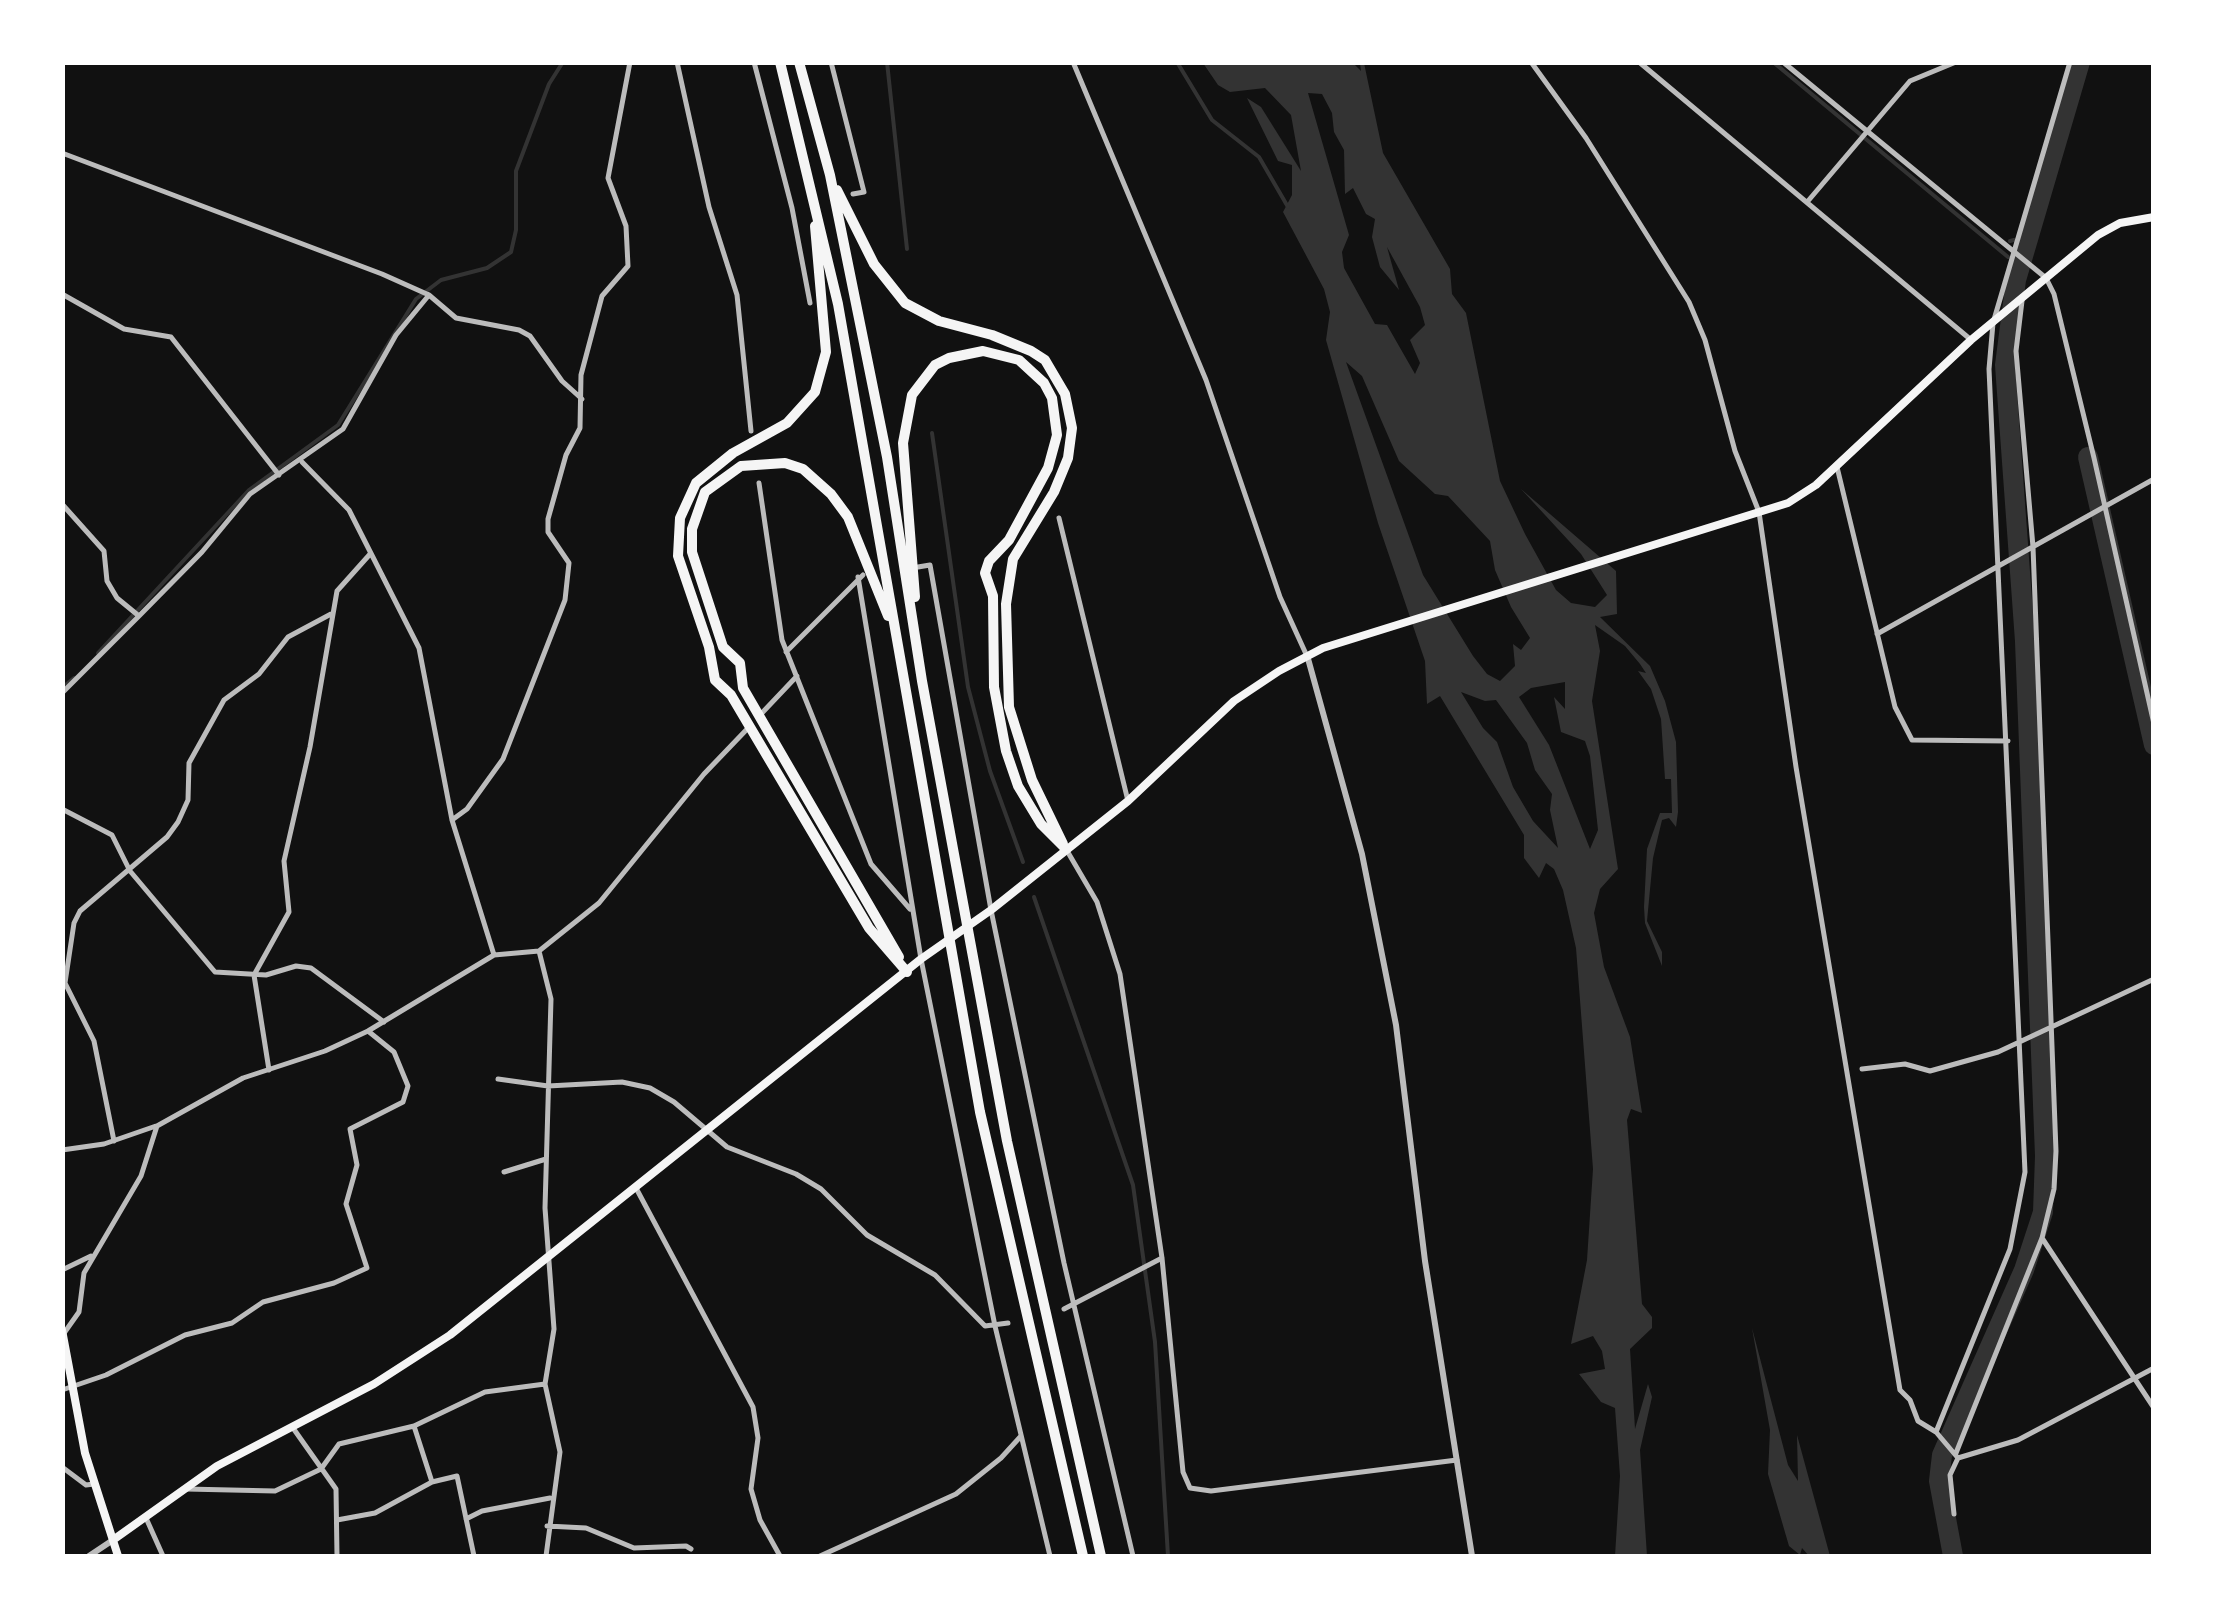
<!DOCTYPE html>
<style>
body{margin:0}
#map{position:relative;width:2216px;height:1619px;overflow:hidden;background:#111;font-family:"PT Sans Narrow",sans-serif}
canvas{display:block}
.frame{position:absolute;inset:0;border:65px solid #fff;pointer-events:none}
</style>
<div id="map">
<canvas width="2216" height="1619"></canvas>
<div class="frame"></div>
</div>
<script>
const context = document.querySelector('canvas').getContext('2d');
context.lineJoin = 'round';
function paint(path, color) {
  context.fillStyle = color;
  context.fill(path, 'evenodd');
}
function poly(rows) {
  const path = new Path2D();
  for (const r of rows) {
    path.moveTo(r[0], r[1]);
    for (let i = 2; i < r.length; i += 2) path.lineTo(r[i], r[i + 1]);
  }
  return path;
}
function stroke(path, color, width, dash) {
  context.strokeStyle = color;
  context.lineWidth = width;
  context.lineCap = dash ? 'butt' : 'round';
  context.setLineDash(dash || []);
  context.stroke(path);
}
paint(poly([
 [1203,63,1353,63,1361,71,1360,63,1364,63,1383,153,1450,269,1452,294,1466,313,1500,481,1525,534,1556,590,1571,603,1595,607,1607,595,1581,554,1521,489,1616,571,1617,614,1600,617,1650,666,1665,701,1676,742,1678,812,1676,827,1669,818,1662,820,1653,858,1647,921,1662,952,1662,966,1645,923,1644,907,1647,849,1660,813,1672,813,1671,779,1665,779,1661,719,1651,689,1638,671,1646,673,1640,664,1625,646,1595,625,1600,651,1592,701,1618,869,1600,889,1594,913,1604,967,1630,1037,1642,1113,1631,1109,1627,1120,1642,1304,1652,1317,1652,1328,1630,1349,1635,1429,1648,1384,1652,1397,1640,1450,1647,1556,1615,1556,1620,1476,1615,1408,1601,1402,1579,1374,1605,1369,1602,1351,1593,1336,1571,1344,1587,1260,1593,1169,1576,948,1563,890,1554,869,1546,863,1539,878,1524,858,1524,835,1440,696,1427,704,1425,661,1378,523,1326,340,1330,312,1324,289,1283,212,1292,195,1292,165,1278,161,1247,98,1261,107,1301,171,1291,115,1265,88,1230,92,1218,85],
 [1308,93,1322,94,1332,113,1334,132,1344,150,1345,194,1353,188,1366,214,1375,219,1372,237,1380,267,1399,290,1387,247,1420,307,1425,325,1410,340,1420,363,1415,374,1387,325,1375,324,1344,268,1342,252,1349,235],
 [1346,362,1362,376,1399,461,1435,494,1448,496,1490,541,1495,570,1511,607,1530,638,1521,650,1513,644,1515,666,1500,681,1487,674,1473,656,1423,575],
 [1565,682,1565,709,1554,697,1561,732,1585,741,1590,756,1598,830,1590,849,1549,745,1519,697,1531,688],
 [1461,692,1485,701,1496,700,1527,743,1535,770,1552,794,1550,810,1558,848,1533,821,1513,787,1497,742,1483,728],
 [1752,1328,1788,1465,1798,1481,1797,1435,1830,1556,1809,1556,1802,1548,1800,1555,1789,1546,1768,1474,1770,1430]
]), '#333');
stroke(poly([
 [887,62,907,249],
 [1177,62,1212,120,1259,157,1288,207],
 [1773,62,2008,257],
 [2025,229,2031,232],
 [2010,241,2014,240],
 [2016,265,2020,268],
 [932,433,968,687,990,771,1023,862],
 [98,653,249,490,338,425,416,299,441,280,487,268,511,252,516,230,516,171,549,84,563,62],
 [62,688,74,678],
 [1034,897,1133,1185,1155,1342,1168,1556]
]), '#333', 4);
stroke(poly([
 [2088,457,2154,745],
 [1953,1556,1939,1481,1942,1455,2024,1270,2043,1212,2045,1156,2025,641,2005,365,2016,280,2080,62]
]), '#333', 20);
stroke(poly([
 [677,62,709,207,737,295,751,431],
 [754,62,792,208,810,303],
 [831,62,864,192,853,194],
 [1073,62,1206,380,1280,597,1306,654],
 [1531,62,1586,138,1689,302,1705,340,1735,451,1759,512,1796,767,1900,1390,1910,1400,1918,1421,1936,1432],
 [1639,62,1970,339],
 [1783,62,2046,278,2054,294,2094,458,2154,724],
 [62,153,382,274,429,295,456,318,519,330,530,336,562,381,582,399],
 [1808,201,1910,81,1956,62],
 [62,294,124,329,171,337,279,475],
 [302,462,349,510,419,648,452,820,494,955],
 [1837,467,1895,707,1912,740,2008,741],
 [759,483,782,640,871,864,910,909],
 [62,504,104,551,107,581,117,598,139,616,202,552,250,494,343,429,396,335,429,295],
 [1059,518,1128,801],
 [918,567,930,565,991,910,1064,1263,1133,1556],
 [858,577,921,959,995,1326,1050,1556],
 [1877,634,2154,479],
 [786,652,863,575],
 [62,693,139,616],
 [761,714,797,676],
 [62,809,112,835,130,871,215,972,266,975,296,966,311,968,384,1022],
 [452,820,467,809,503,759,565,600,569,563,548,532,548,519,566,455,580,428,581,375,602,296,628,266,626,226,608,178,630,62],
 [1066,849,1097,902,1120,974,1162,1258,1183,1472,1190,1488,1211,1491,1457,1460],
 [539,951,551,999,545,1208,554,1329,545,1384,560,1452,546,1556],
 [1862,1069,1905,1064,1930,1071,1998,1052,2154,979],
 [269,1070,254,975,289,912,284,861,310,747,337,591,371,553],
 [498,1079,548,1086,622,1082,650,1088,674,1102,727,1147,796,1174,821,1189,867,1235,935,1275,985,1326,1008,1323],
 [114,1141,94,1041,65,983,74,923,80,911,167,837,178,822,188,800,189,763,224,700,259,674,288,637,331,614],
 [62,1150,104,1144,156,1126],
 [504,1172,546,1159],
 [636,1188,753,1407,758,1438,751,1489,760,1520,780,1556],
 [2042,1238,2154,1408],
 [62,1270,91,1256],
 [1064,1309,1162,1258],
 [62,1336,79,1312,84,1273,141,1176,157,1126,243,1078,325,1051,368,1031,494,955,539,951,599,903,704,774,750,726],
 [62,1390,106,1375,185,1335,232,1323,263,1302,334,1283,367,1268,346,1204,357,1165,350,1129,403,1102,408,1086,394,1052,368,1031],
 [414,1426,432,1482],
 [293,1428,336,1489,337,1556],
 [1956,1453,2042,1238,2054,1189,2056,1151,2033,547,2016,351,2022,301],
 [1958,1458,1936,1432,2010,1249,2025,1172,1989,369,1993,323,2070,62],
 [62,1467,86,1485,94,1484],
 [2154,1481,2154,1493],
 [186,1489,275,1491,321,1469,339,1444,414,1426,485,1392,545,1384],
 [1954,1514,1950,1475,1958,1458,2018,1440,2154,1368],
 [146,1518,163,1556],
 [466,1519,482,1511,550,1498],
 [337,1520,375,1513,432,1482,457,1476,474,1556],
 [547,1526,586,1528,634,1548,686,1546,691,1549],
 [820,1556,956,1494,1001,1458,1021,1436]
]), '#bcbcbc', 5);
stroke(poly([
 [1307,655,1362,854,1396,1025,1425,1261,1472,1556],
 [89,1556,113,1540]
]), '#bcbcbc', 6);
stroke(poly([
 [62,1330,85,1453,118,1556],
 [113,1540,217,1466,374,1384,450,1335,921,959,991,910,1128,801,1234,701,1279,671,1323,648,1788,503,1816,485,1971,340,2098,235,2120,223,2154,217]
]), '#f5f5f5', 8);
stroke(poly([
 [780,62,838,304,980,1112,1083,1556],
 [799,62,830,175,887,457,922,681,1007,1141,1101,1556],
 [837,190,874,264,905,303,939,321,992,335,1031,351,1045,360,1065,394,1072,428,1068,458,1054,492,1013,559,1006,604,1009,707,1032,780,1063,844],
 [815,226,826,352,815,392,787,423,733,453,696,483,680,518,678,556,709,647,715,680,731,695,869,928,907,972],
 [915,597,903,443,912,395,935,365,949,358,983,351,1019,360,1044,383,1052,398,1057,435,1048,468,1009,540,989,561,985,573,993,596,994,687,1006,751,1018,786,1041,824,1066,849],
 [888,616,848,517,831,494,803,469,785,463,741,466,705,492,692,529,692,552,723,647,740,663,743,688,899,957]
]), '#f5f5f5', 10);
</script>
